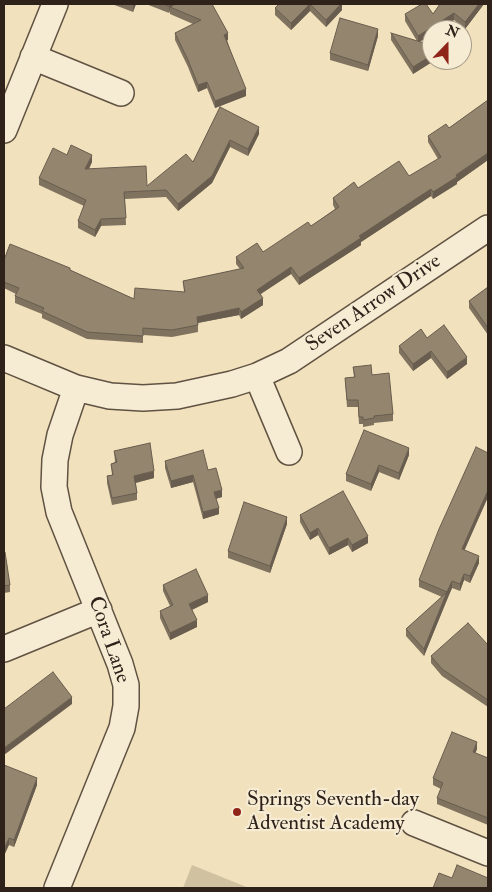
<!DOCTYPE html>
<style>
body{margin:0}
#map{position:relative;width:492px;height:892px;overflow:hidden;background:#f1e1bc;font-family:"IM FELL Double Pica",serif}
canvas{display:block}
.frame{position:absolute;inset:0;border:5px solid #2f221b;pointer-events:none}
.north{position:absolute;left:422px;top:20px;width:50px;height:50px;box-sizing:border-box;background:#f6ecd3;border:1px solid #a69b89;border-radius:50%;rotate:22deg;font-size:14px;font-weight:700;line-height:20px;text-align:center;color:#2f221b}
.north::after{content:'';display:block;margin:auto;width:18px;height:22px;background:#8f2418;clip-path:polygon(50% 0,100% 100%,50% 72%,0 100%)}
</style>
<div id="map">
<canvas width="492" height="892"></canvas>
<div class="frame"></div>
<div class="north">N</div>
</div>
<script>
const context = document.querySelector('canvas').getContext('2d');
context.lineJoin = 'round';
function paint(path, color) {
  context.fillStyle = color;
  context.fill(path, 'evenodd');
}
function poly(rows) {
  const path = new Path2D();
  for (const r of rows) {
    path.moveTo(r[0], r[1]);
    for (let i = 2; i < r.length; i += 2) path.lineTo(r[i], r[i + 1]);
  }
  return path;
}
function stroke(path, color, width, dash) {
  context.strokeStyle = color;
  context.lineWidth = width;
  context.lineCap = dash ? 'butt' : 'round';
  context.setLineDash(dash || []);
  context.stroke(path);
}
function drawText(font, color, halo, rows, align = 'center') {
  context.font = font + ' "IM FELL Double Pica",serif';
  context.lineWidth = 4.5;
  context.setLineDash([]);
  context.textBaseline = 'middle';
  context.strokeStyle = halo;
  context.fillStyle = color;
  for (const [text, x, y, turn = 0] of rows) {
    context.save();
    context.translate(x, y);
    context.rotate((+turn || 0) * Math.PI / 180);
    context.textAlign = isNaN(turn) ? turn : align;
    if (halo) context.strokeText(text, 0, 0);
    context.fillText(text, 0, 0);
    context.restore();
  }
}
paint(poly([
 [192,865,249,888,183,888]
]), '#d0c1a1');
const minor = poly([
 [33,57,121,93],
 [4,130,55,4],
 [4,358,76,388,110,396,143,398,177,396,232,384,257,376,289,361,488,228],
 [257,376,289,452],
 [4,649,99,610],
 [414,823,488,853],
 [57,888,122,728,126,706,126,685,120,664,59,512,54,487,55,460,60,435,76,388]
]);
stroke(minor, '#605243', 28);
stroke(minor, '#f6ecd3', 25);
paint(poly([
 [112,4,136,4,133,12],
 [146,4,173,4,173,5,212,4,228,40,227,40,246,96,215,108,207,88,198,92,188,67,175,40,175,33,193,24,170,14,170,11,169,13],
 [279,4,342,4,342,10,326,27,310,11,291,30,275,15,275,8],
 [440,4,484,4,465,29,454,20,432,30,432,34,420,41,432,62,413,74,391,40,391,33,417,41,405,21,405,14,433,14],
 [378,36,368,71,330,60,330,53],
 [488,100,488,160,457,182,457,184,433,199,431,196,361,242,361,245,341,258,299,285,291,274,261,294,263,305,241,319,239,315,198,323,198,332,172,337,143,335,143,343,87,339,42,318,42,314,15,303,15,296,16,294,4,288,4,260,70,270,134,299,184,292,183,281,240,269,236,264,236,257,263,252,311,226,335,209,333,205,333,198,358,188,409,176,438,159,428,142,428,136,449,128],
 [220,107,259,134,248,156,230,147,212,183,178,211,166,197,125,199,126,225,101,226,95,237,78,228,78,221,84,206,39,185,39,178,67,155,92,162,89,169,147,186,193,162],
 [488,287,488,335,469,308,469,301],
 [427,338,467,364,447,379,431,358,413,371,399,353,399,346],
 [353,367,372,375,393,414,393,421,374,423,374,425,363,427,363,424,359,424,358,407,347,407,345,378,354,377],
 [114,451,154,478,136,483,137,493,137,500,112,505,107,483,107,476,112,475,111,464,115,462],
 [409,455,399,480,379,472,371,491,346,481,346,474],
 [165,461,208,470,222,497,216,499,219,514,203,519,193,482,171,488,165,468],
 [488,497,464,550,479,563,470,583,464,580,460,591,452,588,424,656,406,636,406,629,442,597,419,587,419,580],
 [300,515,368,543,352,552,348,545,329,555,318,535,310,540,300,522],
 [287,524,270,573,228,558,228,551],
 [4,552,10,585,10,592,4,593],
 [163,585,208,602,192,610,197,627,170,640,160,618,160,611,170,606,163,591],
 [488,645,488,707,442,676,431,663,431,656],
 [477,749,475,753,488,758,488,825,437,804,437,798,441,789,433,785,433,778],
 [4,765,37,785,14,847,9,845]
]), '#7f725f');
paint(poly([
 [134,4,136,4,133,12,133,5],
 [170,4,173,4,172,8,170,7,169,13,169,6],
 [310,4,310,11,291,30,291,23],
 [341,4,342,4,342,10,326,27,326,20],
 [479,4,484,4,465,29,465,22],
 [454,13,454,20,438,30,432,30,432,34,418,43,418,36],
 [378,29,378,36,368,71,368,65],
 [228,33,228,40,224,42,224,35],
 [432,55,432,62,413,74,413,67],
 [207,82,207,88,198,92,198,85],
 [246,89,246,96,215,108,215,101],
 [259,127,259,134,248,156,248,149],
 [230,140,230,147,212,183,178,211,178,204],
 [488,153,488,160,457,182,457,184,433,199,433,192],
 [92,155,92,162,85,176,85,169],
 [431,189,431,196,361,242,361,245,341,258,299,285,299,278,359,236],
 [101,219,101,226,95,237,95,230],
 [291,267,291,274,257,296,257,290],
 [263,298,263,305,241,319,241,312],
 [239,308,239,315,197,323,197,317],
 [431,351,431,358,413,371,413,364],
 [467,357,467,364,447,379,447,372],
 [409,448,409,455,399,480,399,473],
 [379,465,379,472,371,491,371,484],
 [154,471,154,478,134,483,134,476],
 [193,475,193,482,171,488,171,481],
 [222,490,222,497,214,499,214,492],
 [488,490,488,497,462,556,462,549],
 [219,508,219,514,203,519,203,512],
 [287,517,287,524,270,573,270,566],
 [318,528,318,535,310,540,310,533],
 [368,536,368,543,352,552,352,545],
 [348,538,348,545,329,555,329,548],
 [479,556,479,563,470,583,470,576],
 [464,574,464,580,460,591,460,584],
 [452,581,452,588,447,599,447,592],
 [447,592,447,599,424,656,424,649],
 [208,595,208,602,189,611,189,604],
 [197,620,197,627,170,640,170,633],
 [72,697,72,704,4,755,4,748],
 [477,742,477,749,473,759,473,752],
 [37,778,37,785,14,847,14,840],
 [9,838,9,845,4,856,4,849]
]), '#685d4e');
const building = poly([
 [163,4,170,4,169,6,163,4],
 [175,4,212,4,228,33,224,35,246,89,215,101,207,82,198,85,188,60,175,33,201,20,170,7,175,4],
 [279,4,341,4,326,20,310,4,291,23,275,8,279,4],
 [422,4,426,4,433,14,440,4,479,4,465,22,454,13,418,36,405,14,422,4],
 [340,18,378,29,368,65,330,53,340,18],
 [391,33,424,43,432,55,413,67,391,33],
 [488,100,488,153,456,175,457,177,433,192,431,189,359,236,361,238,341,251,299,278,291,267,257,290,263,298,241,312,239,308,197,317,198,325,172,330,143,328,143,336,87,332,42,311,44,308,15,296,19,288,4,282,4,260,10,244,70,268,70,270,134,299,135,288,185,292,183,281,244,268,236,257,257,243,263,252,308,222,311,226,339,207,333,198,354,182,358,188,399,161,409,176,441,157,428,136,446,124,449,128,488,100],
 [220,107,259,127,248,149,230,140,212,176,178,204,166,190,124,192,126,218,101,219,95,230,78,221,86,200,39,178,53,148,67,155,71,145,92,155,85,169,146,166,147,186,186,154,193,162,220,107],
 [488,287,488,328,469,301,488,287],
 [444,325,467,357,447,372,431,351,413,364,399,346,421,329,427,338,444,325],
 [371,365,372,375,389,373,393,414,374,416,374,418,363,420,363,417,359,417,358,400,347,400,345,378,355,377,353,367,371,365],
 [364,430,409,448,399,473,379,465,371,484,346,474,364,430],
 [150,443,154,471,134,476,137,493,112,498,107,476,113,475,111,464,117,462,114,451,150,443],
 [476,447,488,453,488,490,462,549,479,556,470,576,464,574,460,584,452,581,447,592,419,580,439,529,476,447],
 [203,450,208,470,216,468,222,490,214,492,219,508,203,512,193,475,171,481,165,461,203,450],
 [343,491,368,536,352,545,348,538,329,548,318,528,310,533,300,515,343,491],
 [244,502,287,517,270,566,228,551,244,502],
 [4,552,5,552,10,585,4,586,4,552],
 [196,569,208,595,189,604,197,620,170,633,160,611,173,605,163,585,196,569],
 [447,592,424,649,406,629,447,592],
 [468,623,488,645,488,700,442,669,431,656,468,623],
 [53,672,72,697,4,748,4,709,53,672],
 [452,732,477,742,473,752,488,758,488,818,437,798,443,783,433,778,452,732],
 [4,765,37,778,14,840,9,838,4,849,4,765],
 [457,865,488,878,488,888,433,888,439,873,452,878,457,865]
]);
paint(building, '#94856f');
stroke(building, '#685d4e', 1);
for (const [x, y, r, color] of [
 [237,812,5,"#8f2418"]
]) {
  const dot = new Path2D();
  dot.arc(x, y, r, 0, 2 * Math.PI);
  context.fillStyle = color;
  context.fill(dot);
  stroke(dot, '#f6ecd3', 2);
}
drawText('21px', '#2f221b', '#f6ecd3', [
 ["Seven Arrow Drive",374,304,-34],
 ["Cora Lane",108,640,71]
]);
drawText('21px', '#2f221b', '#f6ecd3', [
 ["Springs Seventh-day",247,800],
 ["Adventist Academy",247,824]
], 'left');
</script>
